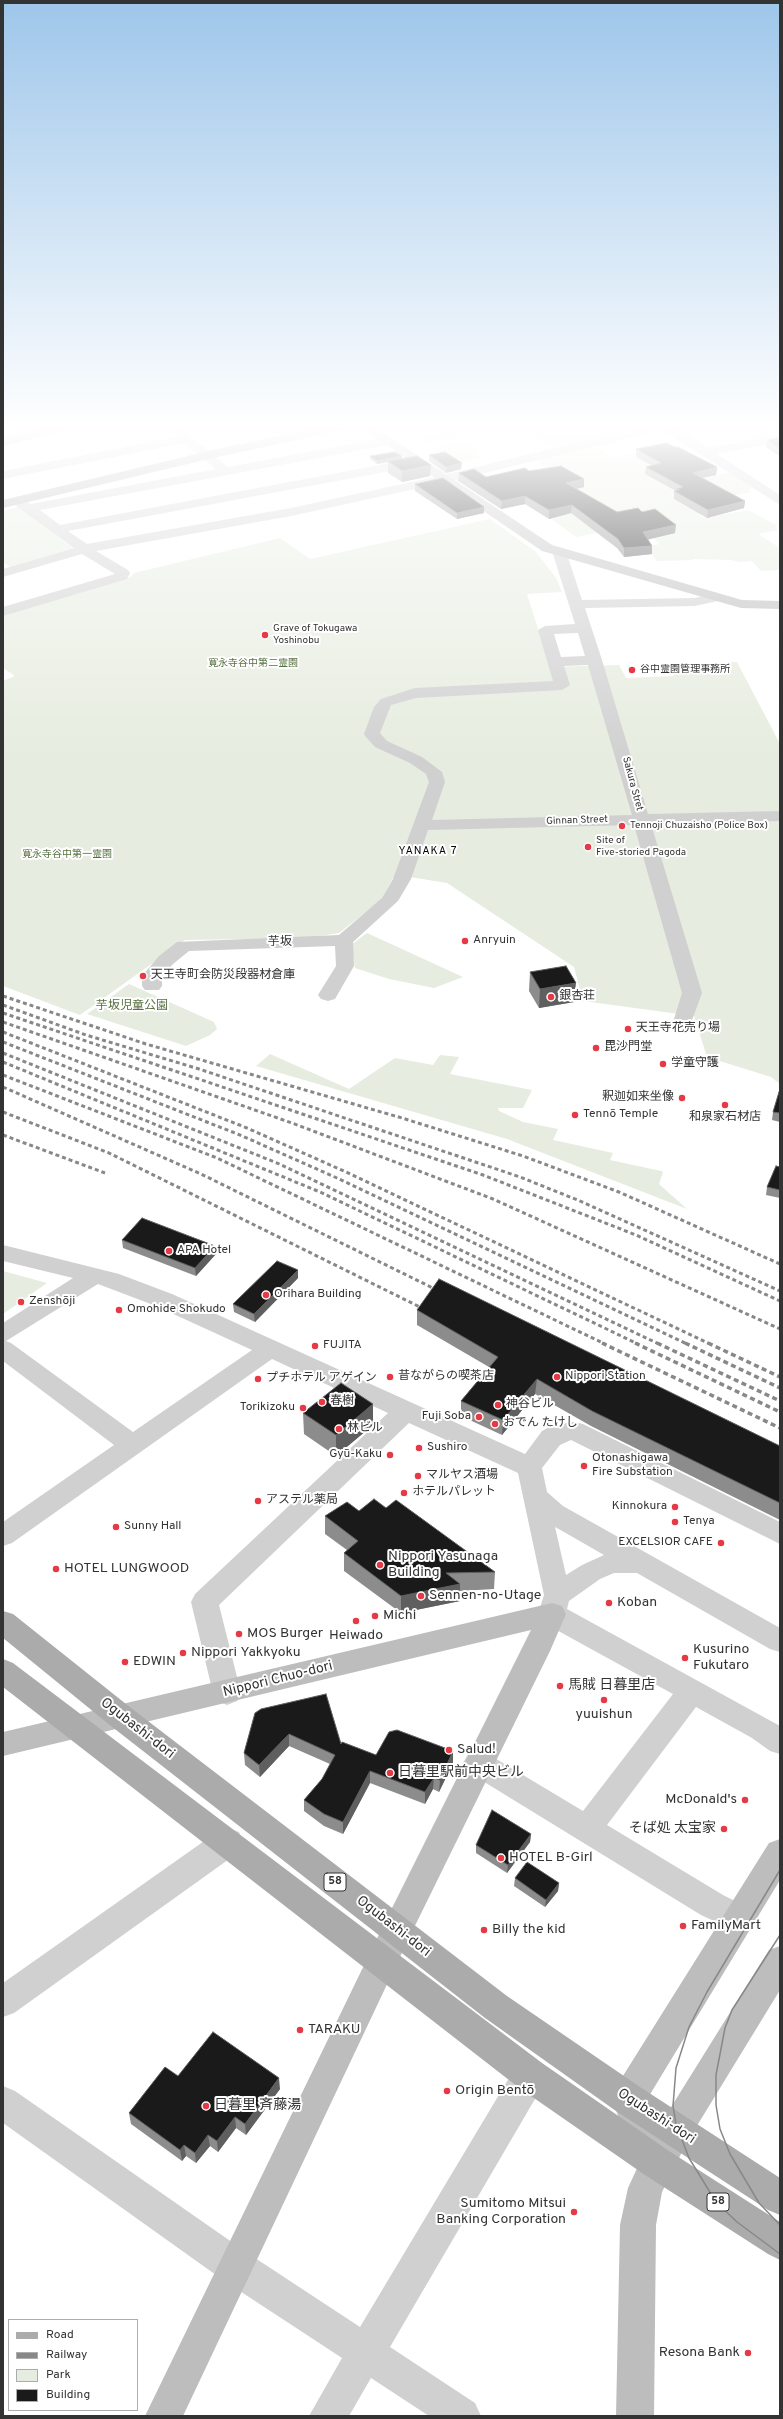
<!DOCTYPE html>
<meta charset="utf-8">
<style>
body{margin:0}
#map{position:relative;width:783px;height:2419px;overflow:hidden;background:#fff;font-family:Overpass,sans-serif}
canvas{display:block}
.frame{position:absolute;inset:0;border:4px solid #333;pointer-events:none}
.legend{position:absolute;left:8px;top:2319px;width:130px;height:92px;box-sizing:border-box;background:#fff;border:1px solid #adadad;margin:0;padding:5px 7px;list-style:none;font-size:12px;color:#333}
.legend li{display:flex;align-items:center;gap:8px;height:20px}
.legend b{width:20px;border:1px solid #adadad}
</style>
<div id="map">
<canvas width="783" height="2419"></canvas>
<div class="frame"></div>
<ul class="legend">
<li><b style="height:5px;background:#ababab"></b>Road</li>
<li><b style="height:5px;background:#888"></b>Railway</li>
<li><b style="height:11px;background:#e6ecdf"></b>Park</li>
<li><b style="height:11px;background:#1a1a1a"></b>Building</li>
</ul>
</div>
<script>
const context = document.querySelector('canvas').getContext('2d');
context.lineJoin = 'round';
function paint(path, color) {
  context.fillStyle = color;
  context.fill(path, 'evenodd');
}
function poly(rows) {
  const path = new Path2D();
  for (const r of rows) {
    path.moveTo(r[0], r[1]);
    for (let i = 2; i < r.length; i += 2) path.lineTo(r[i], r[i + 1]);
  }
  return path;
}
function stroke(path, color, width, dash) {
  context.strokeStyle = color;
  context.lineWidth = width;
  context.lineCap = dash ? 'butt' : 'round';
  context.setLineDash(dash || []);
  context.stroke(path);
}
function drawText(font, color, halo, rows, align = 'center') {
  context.font = font + ' Overpass,"Noto Sans JP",sans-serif';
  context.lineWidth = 4;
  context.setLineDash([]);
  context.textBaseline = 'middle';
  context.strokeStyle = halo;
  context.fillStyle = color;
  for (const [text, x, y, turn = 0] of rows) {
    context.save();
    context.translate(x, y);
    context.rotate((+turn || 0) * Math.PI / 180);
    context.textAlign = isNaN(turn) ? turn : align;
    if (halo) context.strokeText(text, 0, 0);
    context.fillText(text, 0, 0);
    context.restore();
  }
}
paint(poly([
 [481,423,548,423,567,434,596,428,597,426,593,423,639,423,645,427,555,448,528,430,508,434,496,427,454,434,458,437,426,443,419,438],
 [738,423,757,423,777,436,756,440,735,425,712,429,717,433,712,433,705,429],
 [612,439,618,443,597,448,616,458,631,454,659,467,646,474,661,482,678,483,729,472,753,487,749,490,751,492,728,497,699,515,704,518,748,510,778,526,775,527,778,530,758,534,780,548,780,570,761,571,752,561,740,562,731,560,693,559,693,560,657,561,646,547,660,544,652,537,621,528,576,537,550,518,593,508,564,493,553,473,538,462,541,460,537,457],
 [465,442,480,452,473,453,479,457,455,464,431,448],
 [17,507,73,548,10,567,3,562,3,511],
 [490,519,536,552,556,578,562,592,527,594,550,667,619,665,626,678,674,676,670,665,737,662,779,742,780,1084,771,1077,707,1057,694,1016,583,1001,574,967,447,883,410,877,393,878,381,900,339,933,307,938,185,940,80,1015,3,986,3,681,15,676,3,668,3,615,131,577,134,573,280,538,310,559],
 [367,933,463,977,434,988,389,979,355,968,351,945],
 [129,984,214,1022,217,1029,210,1035,186,1046,87,1014],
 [270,1054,349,1089,395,1058,433,1065,440,1055,459,1057,450,1074,532,1090,523,1108,498,1108,499,1111,523,1122,558,1129,553,1140,613,1153,610,1160,661,1171,663,1172,659,1184,687,1209,507,1139,256,1066],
 [3,1271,47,1283,3,1314]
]), '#e6ecdf');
paint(poly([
 [160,423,174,423,228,467,388,437,394,441,388,445,40,510,60,525,417,458,423,462,417,466,68,531,87,544,291,508,435,477,658,423,672,424,708,448,780,434,780,442,717,454,780,495,780,505,662,430,443,483,291,516,96,551,128,570,130,573,127,579,3,616,3,607,115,574,82,554,3,577,3,569,74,548,17,507,16,504,17,501,22,500,31,504,216,469,184,443,3,479,3,471,177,437,160,423],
 [559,547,566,551,582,600,695,598,717,593,724,597,722,600,695,606,585,608,602,660,648,814,780,811,780,821,651,824,702,993,691,1023,684,1025,677,1023,674,1019,682,993,634,825,428,830,411,879,398,901,353,942,354,966,335,999,328,1001,321,999,318,995,336,966,335,946,189,951,173,964,162,977,162,986,159,990,145,990,142,986,142,976,159,956,177,942,339,935,382,898,393,879,429,782,426,774,410,763,375,747,366,737,364,734,374,707,381,699,415,688,553,681,538,630,545,626,575,624,552,551,559,547],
 [578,633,585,656,561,657,554,634,578,633],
 [588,665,632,815,432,820,445,782,442,772,422,757,387,741,380,733,391,705,416,698,562,690,570,685,564,666,588,665],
 [3,1245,119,1274,172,1294,525,1454,542,1431,553,1425,574,1422,583,1424,780,1522,780,1544,571,1440,560,1445,542,1468,547,1492,563,1506,780,1628,780,1652,770,1649,637,1573,614,1573,600,1579,569,1601,567,1609,780,1726,780,1754,770,1751,752,1738,696,1707,607,1825,723,1895,749,1908,754,1918,749,1928,738,1932,701,1915,468,1772,463,1763,468,1754,478,1750,488,1754,583,1811,673,1694,542,1622,538,1614,544,1595,518,1473,409,1423,219,1605,241,1693,237,1701,227,1705,217,1701,213,1693,191,1602,195,1594,388,1413,272,1359,12,1543,3,1546,3,1522,114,1445,3,1361,3,1323,73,1278,3,1261,3,1245],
 [98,1284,156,1306,252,1350,133,1432,11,1343,6,1341,98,1284],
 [555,1527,564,1532,604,1555,582,1565,566,1575,555,1527],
 [228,1828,239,1832,243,1842,239,1852,14,2013,3,2017,3,1983,217,1832,228,1828],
 [530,2059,542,2063,547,2075,542,2087,390,2347,475,2403,481,2416,429,2416,371,2378,349,2416,309,2416,342,2358,223,2280,3,2123,3,2086,15,2091,249,2254,360,2327,518,2063,530,2059]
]), '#d0d0d0');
paint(poly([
 [65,423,87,423,85,426,3,446,3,438,65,423],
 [355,423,369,423,552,545,742,600,780,601,780,609,741,608,542,551,355,423],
 [552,1603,562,1606,566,1614,550,1651,408,1940,183,2416,145,2416,386,1920,531,1630,3,1756,3,1732,552,1603],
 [780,1839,780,1880,646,2101,658,2128,769,1950,780,1946,780,1990,687,2142,662,2192,656,2225,654,2416,616,2416,620,2225,628,2188,639,2164,611,2099,616,2087,769,1843,780,1839]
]), '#bdbdbd');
paint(poly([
 [340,423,364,423,358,427,217,457,3,508,3,500,217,449,340,423],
 [3,1611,13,1614,131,1708,507,1996,640,2087,780,2178,780,2215,768,2210,616,2111,485,2018,111,1726,3,1638,3,1611],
 [3,1659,13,1663,542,2063,669,2151,780,2222,780,2260,768,2254,645,2175,518,2087,3,1687,3,1659]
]), '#ababab');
stroke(poly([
 [780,1870,707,1992,689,2027,676,2068,673,2106,676,2124,689,2158,716,2202,737,2222,780,2254],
 [780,1935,732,2010,725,2028,716,2075,716,2105,720,2129,730,2154,759,2203,780,2225]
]), '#888', 1.5);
stroke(poly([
 [3,996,146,1044,402,1118,523,1156,619,1192,780,1264],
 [3,1005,86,1035,199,1069,520,1177,580,1201,780,1291],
 [3,1013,483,1175,636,1235,780,1301],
 [3,1022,292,1123,493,1199,780,1329],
 [3,1032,247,1128,346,1172,710,1344],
 [3,1042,240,1135,337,1178,687,1344],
 [3,1053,277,1163,659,1344],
 [3,1062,320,1192,638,1344],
 [3,1075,217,1158,605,1344],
 [3,1087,201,1174,443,1293],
 [3,1112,109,1153,430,1312],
 [3,1135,105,1173]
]), '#888', 3, [4, 3]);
stroke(poly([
 [602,1343,780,1428],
 [635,1343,780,1412],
 [657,1343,780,1401],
 [685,1343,780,1388],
 [708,1343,780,1377]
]), '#888', 3.5, [5, 3.5]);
paint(poly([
 [780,437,780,461,779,461,779,456,766,447,767,440],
 [675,447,717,467,716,475,702,478,745,501,744,508,707,518,674,499,674,491,676,491,645,474,646,467,651,465,636,457,636,449],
 [429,455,461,469,446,473,429,461],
 [370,456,402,456,402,459,430,476,402,482,388,473,388,462,377,464,370,459],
 [459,473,486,477,584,487,577,489,617,512,675,533,648,539,652,546,652,554,624,557,617,548,571,513,549,519,525,504,501,509,458,481],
 [415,484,484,507,484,513,457,519,415,491],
 [530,972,574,1002,539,1008,529,991],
 [780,1092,780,1122,772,1120,773,1112],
 [780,1167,780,1198,766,1195,767,1187],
 [122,1240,216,1254,196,1276,123,1248],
 [298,1270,298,1278,255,1322,234,1312,233,1304],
 [417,1310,780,1446,780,1520,591,1426,535,1394,502,1435,461,1416,461,1401,489,1367,417,1325],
 [373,1404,373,1425,336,1456,304,1434,303,1413],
 [386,1508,495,1572,494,1589,460,1591,460,1601,401,1613,344,1571,344,1553,347,1550,325,1534,325,1516,359,1511],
 [255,1713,341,1744,376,1755,453,1763,439,1792,433,1789,425,1804,370,1783,343,1834,324,1826,304,1811,304,1800,322,1779,330,1764,289,1746,260,1777,245,1765,244,1753],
 [531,1834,530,1842,507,1873,476,1853,476,1845],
 [515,1878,559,1883,558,1891,545,1907,514,1886],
 [178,2076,280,2089,246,2135,236,2128,218,2152,210,2146,196,2163,186,2156,182,2161,131,2124,129,2113]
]), '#8c8c8c');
paint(poly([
 [402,456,402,459,377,464,377,461],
 [462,463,461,469,446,473,446,467],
 [431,465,430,476,402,482,402,471],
 [717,467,716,475,692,480,693,473],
 [584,479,584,487,566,491,566,483],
 [525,496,525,504,501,509,502,501],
 [745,501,744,508,707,518,708,510],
 [572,505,571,513,549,519,549,510],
 [484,507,484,513,457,519,457,513],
 [676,525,675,533,642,541,643,532],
 [652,546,652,554,624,557,624,548],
 [576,983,574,1002,539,1008,540,989],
 [215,1246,216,1254,196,1276,195,1268],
 [298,1270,298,1278,255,1322,254,1314],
 [537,1379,535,1394,502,1435,503,1420],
 [373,1404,373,1425,336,1456,336,1435],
 [460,1584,460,1601,401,1613,401,1596],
 [289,1734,289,1746,260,1777,259,1765],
 [453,1751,453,1763,439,1792,440,1780],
 [370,1771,370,1783,343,1834,343,1822],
 [434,1778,433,1789,425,1804,425,1792],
 [531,1834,530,1842,507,1873,508,1865],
 [559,1883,558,1891,545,1907,546,1900],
 [279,2078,280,2089,246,2135,245,2124],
 [235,2117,236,2128,218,2152,217,2141],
 [208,2135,210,2146,196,2163,195,2153],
 [184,2145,186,2156,182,2161,180,2150]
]), '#5f5f5f');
const building = poly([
 [780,437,780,449,767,440,780,437],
 [666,443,675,447,678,447,717,467,693,473,745,501,708,510,674,491,679,490,676,489,683,487,646,467,661,463,636,449,666,443],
 [395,452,402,456,377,461,370,456,395,452],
 [445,452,462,463,446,467,429,455,445,452],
 [417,456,431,465,402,471,388,461,417,456],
 [561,466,584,479,566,483,617,512,638,508,642,512,655,509,676,525,643,532,652,546,624,548,618,539,572,505,549,510,525,496,502,501,459,473,474,469,486,477,525,468,529,471,561,466],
 [443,478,484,507,457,513,415,484,443,478],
 [566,966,576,983,540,989,530,972,566,966],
 [779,1092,780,1092,780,1113,773,1112,779,1092],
 [776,1166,780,1167,780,1190,767,1187,776,1166],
 [142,1218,215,1246,195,1268,122,1240,142,1218],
 [277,1261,298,1270,254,1314,233,1304,277,1261],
 [439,1279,780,1446,780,1503,592,1411,537,1379,503,1420,461,1401,498,1357,417,1310,439,1279],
 [341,1383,373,1404,336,1435,303,1413,341,1383],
 [374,1499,386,1508,396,1500,495,1572,446,1573,460,1584,401,1596,344,1553,358,1541,325,1516,347,1502,359,1511,374,1499],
 [326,1694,341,1744,342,1742,376,1755,389,1732,397,1730,453,1751,440,1780,434,1778,425,1792,370,1771,343,1822,324,1814,304,1800,322,1779,335,1755,289,1734,259,1765,244,1753,255,1713,261,1709,326,1694],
 [492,1810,531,1834,508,1865,476,1845,492,1810],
 [527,1862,559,1883,546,1900,515,1878,527,1862],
 [213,2032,279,2078,245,2124,235,2117,217,2141,208,2135,195,2153,184,2145,180,2150,129,2113,165,2067,178,2076,213,2032]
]);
paint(building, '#1a1a1a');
stroke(building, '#5f5f5f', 1);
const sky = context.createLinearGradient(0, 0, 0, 762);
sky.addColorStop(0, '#9ec6ea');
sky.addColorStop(0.56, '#fff');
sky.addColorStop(1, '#ffffff00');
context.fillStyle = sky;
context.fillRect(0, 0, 783, 762);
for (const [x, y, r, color] of [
 [265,635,4,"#e63946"],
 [632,670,4,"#e63946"],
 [622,826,4,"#e63946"],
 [588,847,4,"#e63946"],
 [465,941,4,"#e63946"],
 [143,976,4,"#e63946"],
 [551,997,4,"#e63946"],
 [628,1029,4,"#e63946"],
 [596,1048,4,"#e63946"],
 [663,1064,4,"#e63946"],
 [682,1098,4,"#e63946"],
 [725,1105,4,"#e63946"],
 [575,1115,4,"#e63946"],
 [169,1251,4,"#e63946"],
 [266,1295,4,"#e63946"],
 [21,1302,4,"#e63946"],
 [119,1310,4,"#e63946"],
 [315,1346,4,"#e63946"],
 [390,1377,4,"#e63946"],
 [557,1377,4,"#e63946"],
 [258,1379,4,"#e63946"],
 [322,1402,4,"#e63946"],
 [498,1405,4,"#e63946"],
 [303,1408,4,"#e63946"],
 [479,1417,4,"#e63946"],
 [495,1424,4,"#e63946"],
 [339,1429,4,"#e63946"],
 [419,1448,4,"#e63946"],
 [390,1455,4,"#e63946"],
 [584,1466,4,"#e63946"],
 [418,1476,4,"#e63946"],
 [404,1493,4,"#e63946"],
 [258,1501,4,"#e63946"],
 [675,1507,4,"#e63946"],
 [675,1522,4,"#e63946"],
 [116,1527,4,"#e63946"],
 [721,1543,4,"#e63946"],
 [380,1565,4,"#e63946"],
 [56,1569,4,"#e63946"],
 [421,1596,4,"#e63946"],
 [609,1603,4,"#e63946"],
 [375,1616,4,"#e63946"],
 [356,1621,4,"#e63946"],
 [239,1634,4,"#e63946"],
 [183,1653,4,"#e63946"],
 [685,1658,4,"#e63946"],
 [125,1662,4,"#e63946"],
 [560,1686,4,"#e63946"],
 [604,1700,4,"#e63946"],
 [449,1750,4,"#e63946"],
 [390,1773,4,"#e63946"],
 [745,1800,4,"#e63946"],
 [724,1829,4,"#e63946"],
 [501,1858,4,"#e63946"],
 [683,1926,4,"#e63946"],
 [484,1930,4,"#e63946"],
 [300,2030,4,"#e63946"],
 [447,2091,4,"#e63946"],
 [206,2106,4,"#e63946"],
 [574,2212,4,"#e63946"],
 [748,2353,4,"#e63946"]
]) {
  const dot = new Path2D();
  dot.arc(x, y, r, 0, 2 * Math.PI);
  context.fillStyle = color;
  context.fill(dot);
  stroke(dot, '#fff', 1.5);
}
drawText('10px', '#333', '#fff', [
 ["Grave of Tokugawa",273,629],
 ["Yoshinobu",273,641],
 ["谷中霊園管理事務所",640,670],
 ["Tennoji Chuzaisho (Police Box)",630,826],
 ["Site of",596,841],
 ["Five-storied Pagoda",596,853]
], 'left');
drawText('10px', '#56703f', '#fff', [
 ["寛永寺谷中第二霊園",253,664],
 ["寛永寺谷中第一霊園",67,855]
]);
drawText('10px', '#333', '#fff', [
 ["Sakura Stret",632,784,75],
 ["Ginnan Street",577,821,-2]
]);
context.letterSpacing = '1px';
drawText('11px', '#000', '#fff', [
 ["YANAKA 7",428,852]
]);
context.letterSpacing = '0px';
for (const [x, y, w] of [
 [335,1882,22],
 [718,2202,22]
]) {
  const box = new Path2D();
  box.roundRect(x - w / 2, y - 9, w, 18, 3);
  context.fillStyle = '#fff';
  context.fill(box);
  stroke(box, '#333', 1);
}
drawText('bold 11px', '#333', null, [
 ["58",335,1882],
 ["58",718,2202]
]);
drawText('12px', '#333', '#fff', [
 ["Anryuin",473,941],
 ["天王寺町会防災段器材倉庫",151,976],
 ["銀杏荘",559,997],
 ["天王寺花売り場",636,1029],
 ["毘沙門堂",604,1048],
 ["学童守護",671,1064],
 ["釈迦如来坐像",674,1098,"right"],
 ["Tennō Temple",583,1115],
 ["和泉家石材店",725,1118,"center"],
 ["APA Hotel",177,1251],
 ["Orihara Building",274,1295],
 ["Zenshōji",29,1302],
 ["Omohide Shokudo",127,1310],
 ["FUJITA",323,1346],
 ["昔ながらの喫茶店",398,1377],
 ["Nippori Station",565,1377],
 ["プチホテル アゲイン",266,1379],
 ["春樹",330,1402],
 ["神谷ビル",506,1405],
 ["Torikizoku",295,1408,"right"],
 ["Fuji Soba",471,1417,"right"],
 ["おでん たけし",503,1424],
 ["林ビル",347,1429],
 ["Sushiro",427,1448],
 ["Gyū-Kaku",382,1455,"right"],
 ["Otonashigawa",592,1459],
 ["Fire Substation",592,1473],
 ["マルヤス酒場",426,1476],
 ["ホテルパレット",412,1493],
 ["アステル薬局",266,1501],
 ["Kinnokura",667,1507,"right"],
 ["Tenya",683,1522],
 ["Sunny Hall",124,1527],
 ["EXCELSIOR CAFE",713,1543,"right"]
], 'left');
drawText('12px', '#333', '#fff', [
 ["芋坂",280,943]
]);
drawText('12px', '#56703f', '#fff', [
 ["芋坂児童公園",132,1007]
]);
drawText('14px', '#333', '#fff', [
 ["Nippori Yasunaga",388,1557],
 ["Building",388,1573],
 ["HOTEL LUNGWOOD",64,1569],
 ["Sennen-no-Utage",429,1596],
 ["Koban",617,1603],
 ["Michi",383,1616],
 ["MOS Burger",247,1634],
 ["Heiwado",356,1636,"center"],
 ["Kusurino",693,1650],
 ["Fukutaro",693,1666],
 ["Nippori Yakkyoku",191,1653],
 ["EDWIN",133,1662],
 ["馬賊 日暮里店",568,1686],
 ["yuuishun",604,1715,"center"],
 ["Salud!",457,1750],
 ["日暮里駅前中央ビル",398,1773],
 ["McDonald's",737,1800,"right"],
 ["そば処 太宝家",716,1829,"right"],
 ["HOTEL B-Girl",509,1858],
 ["FamilyMart",691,1926],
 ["Billy the kid",492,1930],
 ["TARAKU",308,2030],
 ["Origin Bentō",455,2091],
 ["日暮里 斉藤湯",214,2106],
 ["Sumitomo Mitsui",566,2204,"right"],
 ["Banking Corporation",566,2220,"right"],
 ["Resona Bank",740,2353,"right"]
], 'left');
drawText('14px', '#333', '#fff', [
 ["Nippori Chuo-dori",278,1680,-14],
 ["Ogubashi-dori",137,1729,38],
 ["Ogubashi-dori",393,1927,38],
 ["Ogubashi-dori",656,2117,33]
]);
</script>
